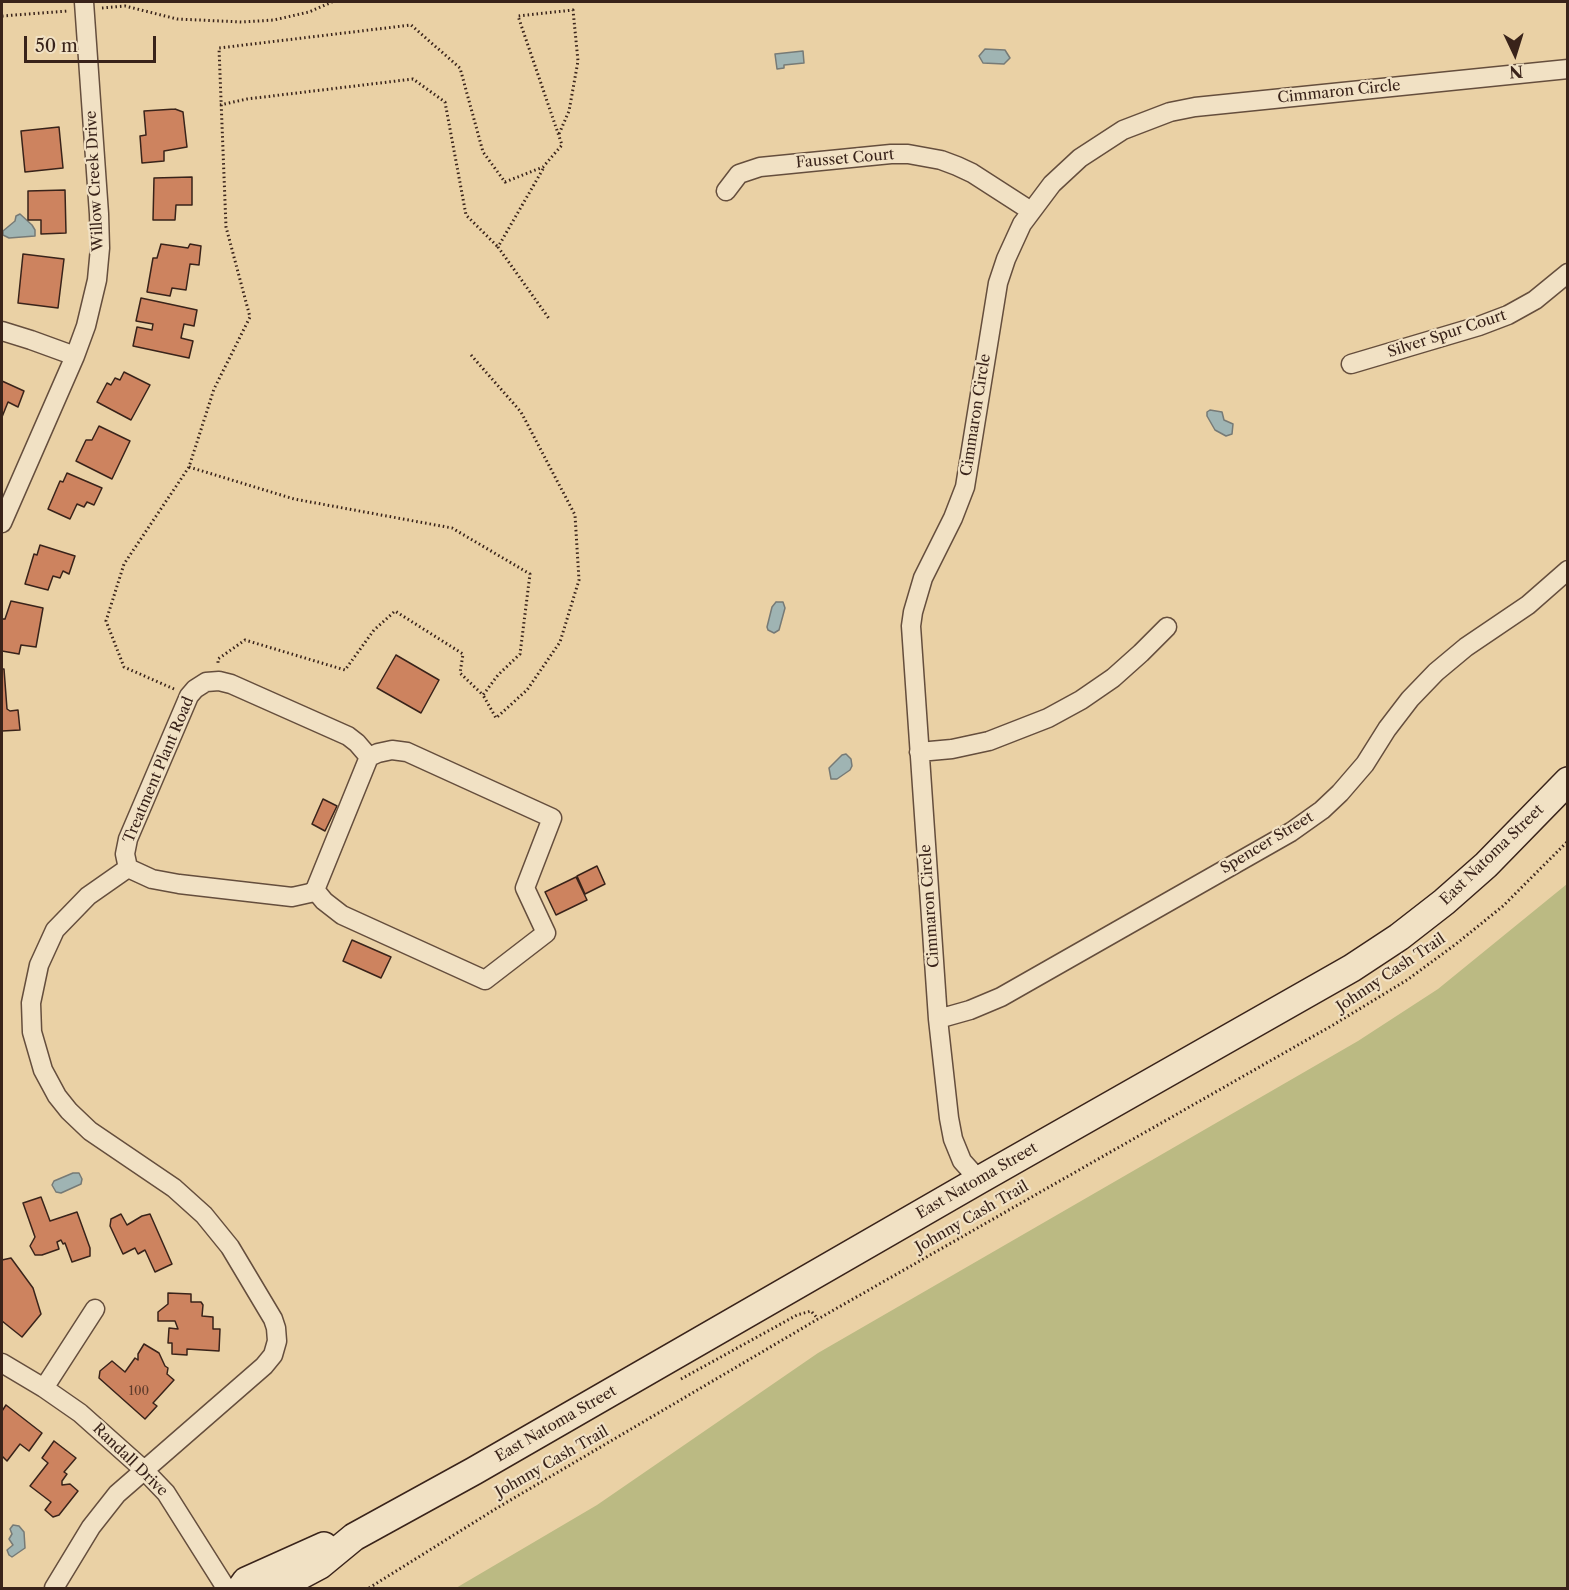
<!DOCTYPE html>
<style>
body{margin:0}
#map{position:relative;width:1569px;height:1590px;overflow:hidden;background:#ead1a5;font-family:"Libre Caslon Text",serif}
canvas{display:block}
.frame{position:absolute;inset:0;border:3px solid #39231a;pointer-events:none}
.north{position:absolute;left:1485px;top:24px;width:60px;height:60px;-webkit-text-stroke:4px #f1e1c4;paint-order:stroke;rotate:176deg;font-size:16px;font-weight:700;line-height:24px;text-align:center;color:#39231a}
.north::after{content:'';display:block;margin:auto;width:21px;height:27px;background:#39231a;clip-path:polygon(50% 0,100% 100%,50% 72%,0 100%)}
.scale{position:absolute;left:24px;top:36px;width:132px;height:27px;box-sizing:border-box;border:3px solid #39231a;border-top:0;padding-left:8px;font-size:18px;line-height:21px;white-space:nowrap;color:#39231a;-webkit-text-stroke:4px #f1e1c4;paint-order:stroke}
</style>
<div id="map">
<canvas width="1569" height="1590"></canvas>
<div class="frame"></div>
<div class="north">N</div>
<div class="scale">50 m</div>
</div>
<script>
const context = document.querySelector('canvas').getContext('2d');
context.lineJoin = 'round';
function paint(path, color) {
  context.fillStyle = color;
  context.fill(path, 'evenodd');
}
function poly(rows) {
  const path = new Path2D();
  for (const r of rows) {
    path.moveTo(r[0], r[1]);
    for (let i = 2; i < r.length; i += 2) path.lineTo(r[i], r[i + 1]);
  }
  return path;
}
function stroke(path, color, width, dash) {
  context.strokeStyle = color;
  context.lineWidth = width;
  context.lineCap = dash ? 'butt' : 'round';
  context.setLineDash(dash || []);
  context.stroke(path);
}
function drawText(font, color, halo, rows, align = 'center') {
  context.font = font + ' "Libre Caslon Text",serif';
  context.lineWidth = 4.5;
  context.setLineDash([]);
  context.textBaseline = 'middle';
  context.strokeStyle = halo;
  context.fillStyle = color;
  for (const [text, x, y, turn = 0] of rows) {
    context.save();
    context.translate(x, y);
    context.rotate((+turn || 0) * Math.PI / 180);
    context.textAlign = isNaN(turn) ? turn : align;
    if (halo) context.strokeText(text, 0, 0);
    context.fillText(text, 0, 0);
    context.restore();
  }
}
paint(poly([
 [1567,884,1567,1588,456,1588,597,1505,818,1353,1358,1041,1438,989]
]), '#bbba83');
const water = poly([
 [985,49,1005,50,1010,58,1004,64,983,63,979,56,985,49],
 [803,51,804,63,784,65,784,68,777,69,775,54,803,51],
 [20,214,32,225,35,230,35,236,9,238,3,235,3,231,15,221,16,216,20,214],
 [1210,410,1222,412,1224,420,1233,424,1232,434,1226,436,1215,430,1207,416,1207,412,1210,410],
 [776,602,783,602,785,608,779,630,774,633,768,630,767,627,772,607,776,602],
 [846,754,851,759,852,766,850,770,837,779,831,779,829,768,842,755,846,754],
 [73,1173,79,1173,82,1179,81,1184,61,1193,56,1192,52,1185,54,1181,73,1173],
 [13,1525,19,1526,24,1532,25,1548,12,1557,9,1555,7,1550,13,1545,9,1539,12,1534,10,1529,13,1525]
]);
paint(water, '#9fb4b3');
stroke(water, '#767a76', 1.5);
const building = poly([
 [175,109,183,112,187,147,164,151,164,161,142,163,140,136,146,135,144,111,175,109],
 [59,127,63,168,25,172,21,131,59,127],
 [192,177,192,205,176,205,175,220,153,220,154,178,192,177],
 [65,190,66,233,41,234,41,220,28,220,28,191,65,190],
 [161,244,188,248,190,244,201,246,199,265,190,264,186,290,172,288,170,296,147,292,153,258,157,258,161,244],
 [23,254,64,259,58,308,18,303,23,254],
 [141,298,197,310,194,326,184,324,181,338,193,341,189,358,133,346,137,327,152,330,153,324,136,321,141,298],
 [124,372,150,385,131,420,97,402,107,383,111,385,115,378,120,380,124,372],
 [2,381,24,391,18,407,8,402,2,417,2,381],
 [99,426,130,441,112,479,76,461,86,440,92,440,99,426],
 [67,473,102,488,94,505,87,502,84,507,77,504,70,519,48,509,60,481,63,482,67,473],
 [40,545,75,556,69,574,63,571,60,578,53,576,48,590,25,584,34,554,37,555,40,545],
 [11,601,43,608,36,647,21,645,19,654,2,651,2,619,5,619,11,601],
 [396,655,439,680,421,713,377,688,396,655],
 [2,669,4,669,7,709,10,711,18,710,20,730,2,731,2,669],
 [323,799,337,806,325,831,312,824,323,799],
 [597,866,605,884,585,894,577,876,597,866],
 [576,877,587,900,556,915,545,892,576,877],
 [352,940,391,957,381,978,343,961,352,940],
 [41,1197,50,1221,77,1212,90,1248,90,1256,72,1262,65,1243,63,1244,61,1240,57,1242,59,1249,42,1255,35,1255,30,1246,35,1237,23,1203,41,1197],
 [121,1214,127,1225,142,1216,150,1214,172,1264,155,1272,145,1250,138,1254,135,1248,123,1254,110,1226,111,1219,121,1214],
 [11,1258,33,1288,41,1314,22,1337,2,1321,2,1260,11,1258],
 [168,1293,191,1294,191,1302,201,1302,203,1305,202,1316,213,1317,213,1329,220,1329,219,1351,187,1349,187,1355,172,1354,172,1343,168,1343,169,1328,178,1329,175,1321,158,1321,158,1312,168,1304,168,1293],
 [144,1344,159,1353,165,1366,168,1368,167,1374,174,1380,153,1403,157,1406,145,1419,99,1378,100,1371,112,1361,125,1372,135,1358,138,1360,138,1354,144,1344],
 [6,1405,42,1433,29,1451,20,1444,7,1461,2,1456,2,1411,6,1405],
 [54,1441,76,1458,64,1472,67,1474,62,1481,62,1485,70,1484,78,1491,59,1515,53,1517,45,1510,51,1502,30,1486,48,1463,42,1458,54,1441]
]);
paint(building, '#cd835f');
stroke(building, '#39231a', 1.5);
const minor = poly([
 [726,191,739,174,760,167,891,154,908,154,941,160,957,166,972,173,1031,211],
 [2,331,31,340,75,356],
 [1351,364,1479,326,1508,315,1535,300,1568,273],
 [2,523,75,356,86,326,97,280,100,248,99,214,84,2],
 [919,752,952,749,989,741,1048,718,1081,700,1113,678,1141,653,1167,627],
 [128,868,125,854,128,839,189,696,195,689,206,682,219,681,231,684,348,736,357,743,369,757],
 [938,1019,970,1010,1001,997,1291,832,1322,810,1340,793,1365,764,1387,729,1410,699,1436,672,1466,647,1528,605,1568,570],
 [979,1180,962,1161,953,1139,949,1118,938,1019,911,626,913,612,923,578,953,518,965,487,998,283,1006,259,1022,224,1052,184,1080,158,1123,130,1170,112,1195,107,1568,69],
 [2,1363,44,1388,80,1413,144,1470,166,1493,226,1588],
 [44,1388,95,1309],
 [54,1588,91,1527,117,1494,264,1366,273,1355,277,1341,276,1328,273,1319,230,1247,204,1215,174,1188,90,1131,69,1111,57,1096,43,1070,32,1032,31,1003,39,965,55,930,88,896,128,868,152,879,179,884,292,897,310,893,315,890,369,757,378,753,392,750,407,752,552,818,525,888,546,933,485,980,342,915,324,901,315,890]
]);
const secondary = poly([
 [241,1588,246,1581,324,1546],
 [277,1588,320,1565,354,1537,474,1471,979,1180,1352,968,1399,937,1444,902,1486,865,1568,781]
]);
stroke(minor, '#654e3d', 21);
stroke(secondary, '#39231a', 30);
stroke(poly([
 [102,8,125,6,177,19,242,22,274,20,309,12,332,2],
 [2,16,68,11],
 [220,105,247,99,413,79,445,102,466,215,498,247],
 [543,169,498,247,550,320],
 [471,355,521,412,575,515,579,580,560,642,527,690,496,718,483,695],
 [189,467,294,499,452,528,530,574,520,654,498,675,483,695,460,673,463,654,395,611,374,630,345,670,245,640,218,659,218,665],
 [174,689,124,667,106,621,124,564,189,467,214,389,250,317,226,227,219,48,411,25,460,68,483,152,505,182,543,167,562,145,518,16,573,10,578,61,569,111,559,134],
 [681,1379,797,1315,811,1311,818,1319],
 [369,1588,497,1508,818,1319,1333,1025,1407,980,1456,944,1503,906,1568,841]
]), '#39231a', 3, [1.5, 3]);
stroke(minor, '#f1e1c4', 18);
stroke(secondary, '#f1e1c4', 27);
drawText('12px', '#5e3b2b', null, [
 ["100",139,1392]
]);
drawText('15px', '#39231a', '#f1e1c4', [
 ["Cimmaron Circle",1339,92,-6],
 ["Fausset Court",845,159,-5],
 ["Willow Creek Drive",95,181,-93],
 ["Silver Spur Court",1447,334,-18],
 ["Cimmaron Circle",976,415,-81],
 ["Treatment Plant Road",159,770,-67],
 ["Spencer Street",1267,843,-31],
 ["East Natoma Street",1492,855,-44],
 ["Cimmaron Circle",930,906,-94],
 ["Johnny Cash Trail",1391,973,-34],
 ["East Natoma Street",977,1181,-30],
 ["Johnny Cash Trail",972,1217,-30],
 ["East Natoma Street",556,1424,-30],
 ["Randall Drive",130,1460,44],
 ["Johnny Cash Trail",552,1462,-30]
]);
</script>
